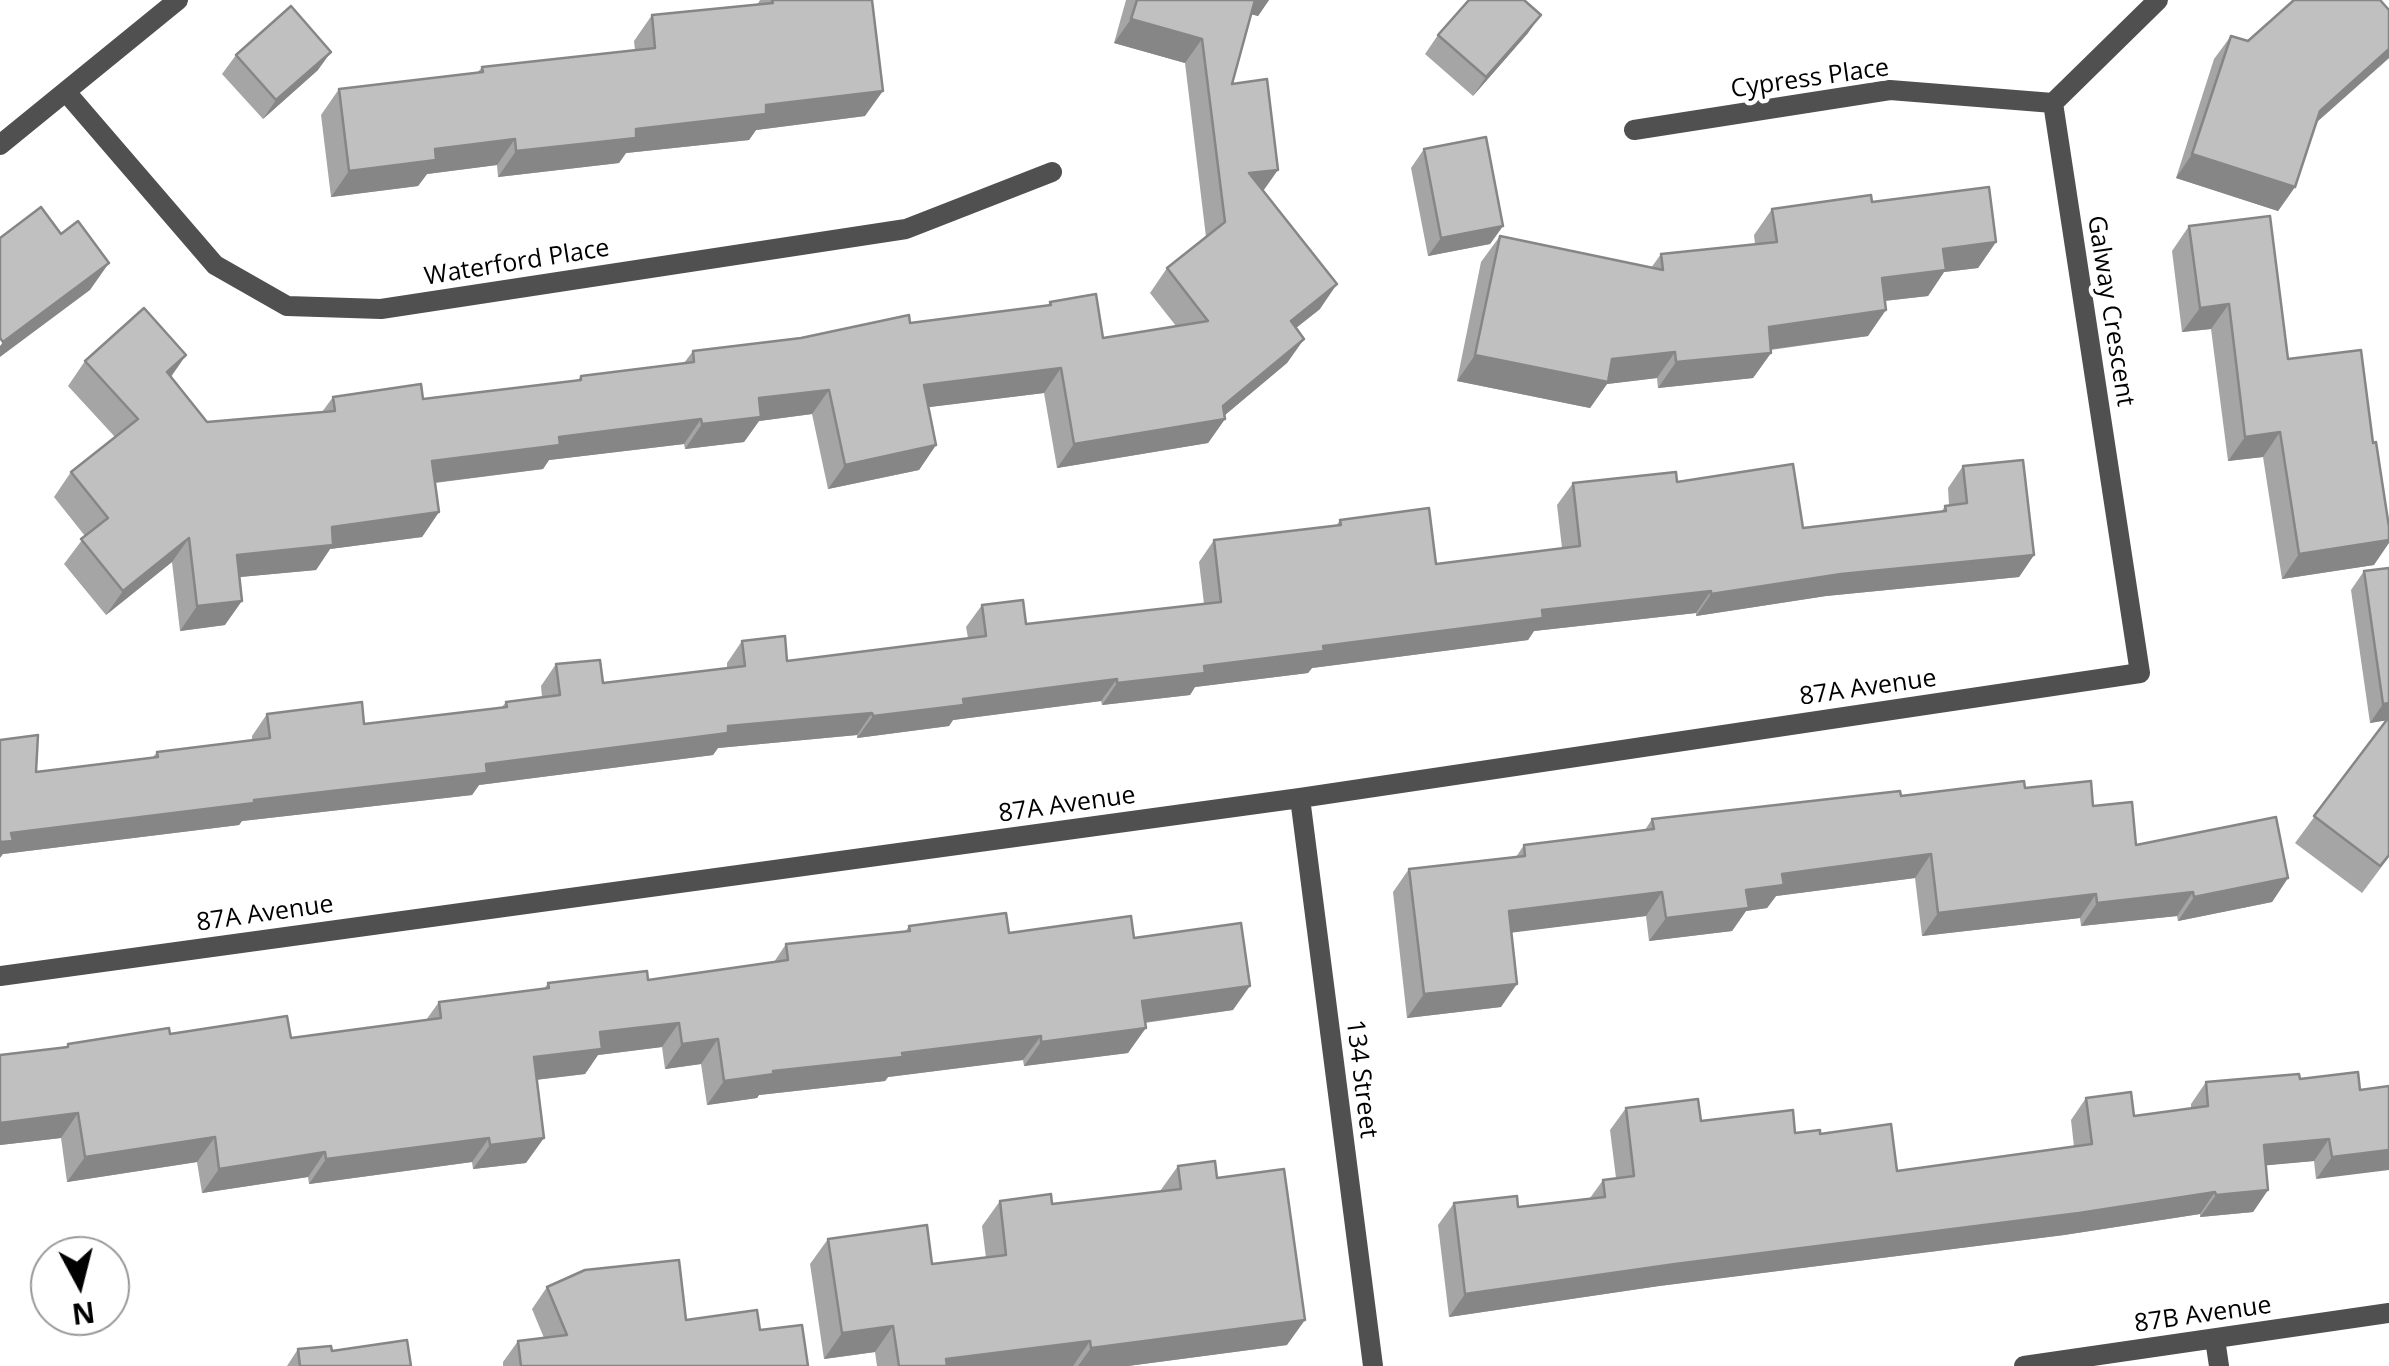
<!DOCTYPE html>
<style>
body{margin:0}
#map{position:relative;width:2389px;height:1366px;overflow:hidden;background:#fff;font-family:"Open Sans",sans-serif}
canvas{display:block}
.north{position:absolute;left:30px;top:1236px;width:100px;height:100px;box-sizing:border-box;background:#fff;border:2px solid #999;border-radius:50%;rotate:173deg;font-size:28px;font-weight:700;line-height:40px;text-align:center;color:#000}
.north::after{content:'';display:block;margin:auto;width:35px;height:45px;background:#000;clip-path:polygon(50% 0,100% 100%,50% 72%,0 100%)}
</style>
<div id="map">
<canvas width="2389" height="1366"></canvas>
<div class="north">N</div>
</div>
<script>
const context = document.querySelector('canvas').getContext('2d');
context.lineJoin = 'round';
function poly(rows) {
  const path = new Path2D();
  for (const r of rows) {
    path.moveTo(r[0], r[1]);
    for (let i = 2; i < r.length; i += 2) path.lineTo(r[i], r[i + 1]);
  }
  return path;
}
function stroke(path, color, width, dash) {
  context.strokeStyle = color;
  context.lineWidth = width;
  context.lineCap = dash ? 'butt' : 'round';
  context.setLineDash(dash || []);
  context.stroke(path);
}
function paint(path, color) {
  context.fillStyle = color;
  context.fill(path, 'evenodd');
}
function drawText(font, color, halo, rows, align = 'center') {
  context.font = font + ' "Open Sans",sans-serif';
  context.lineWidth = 9;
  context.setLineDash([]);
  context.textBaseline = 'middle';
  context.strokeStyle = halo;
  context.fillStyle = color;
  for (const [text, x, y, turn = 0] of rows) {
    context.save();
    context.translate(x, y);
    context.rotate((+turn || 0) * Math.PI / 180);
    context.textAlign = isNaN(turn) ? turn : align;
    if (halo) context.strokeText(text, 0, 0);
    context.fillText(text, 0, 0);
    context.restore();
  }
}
stroke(poly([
 [66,92,215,265,287,306,381,309,906,229,1052,172],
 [2053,103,2158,0],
 [1634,130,1890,90,2053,103],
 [0,145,178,0],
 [1300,798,1373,1366],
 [0,976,1300,798,2140,673,2053,103],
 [2215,1339,2219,1366],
 [2024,1366,2389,1313]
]), '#505050', 20);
paint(poly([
 [760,0,872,0,865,116,756,130,749,140,626,153,619,163,498,177,497,165,427,174,418,186,331,197,321,115,339,89,478,72,482,67,635,50,634,41,652,15,757,5],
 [1126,0,1269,0,1258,16,1251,14,1232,84,1263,191,1320,309,1296,328,1304,339,1287,363,1225,415,1225,419,1208,443,1057,468,1044,393,928,407,936,445,919,470,828,489,812,414,759,421,744,442,685,449,684,444,549,460,543,469,435,483,439,512,422,537,330,549,316,570,239,577,225,625,180,631,172,562,106,615,64,564,85,536,54,497,71,472,115,437,68,386,85,361,186,355,171,377,207,422,322,412,333,397,423,399,577,381,581,376,684,363,693,351,1047,306,1050,302,1103,338,1176,326,1150,293,1167,268,1206,237,1185,63,1114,43],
 [2389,10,2389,58,2316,123,2295,187,2278,211,2176,178,2214,59,2231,36,2248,41],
 [1528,33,1473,96,1425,54,1438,35],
 [236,55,318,70,263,119,222,74],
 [1424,149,1503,226,1490,244,1428,256,1411,168],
 [1872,202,1996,242,1978,268,1944,272,1928,296,1885,301,1868,336,1771,350,1771,353,1753,378,1658,388,1657,378,1607,384,1590,408,1457,381,1481,262,1500,236,1651,268,1661,254,1755,244,1754,235,1772,209],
 [2189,226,2288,359,2374,565,2282,579,2263,457,2228,461,2211,329,2182,332,2172,251],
 [1963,466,2034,555,2019,577,1826,596,1696,616,1696,613,1534,631,1528,640,1312,668,1308,673,1195,687,1190,695,1102,705,1101,701,953,720,949,726,857,738,857,735,718,748,713,755,479,785,472,795,242,821,239,825,3,854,36,772,153,757,157,752,252,740,252,736,267,714,364,724,502,707,506,702,542,697,541,686,556,664,603,683,727,668,727,663,742,641,787,661,968,638,966,627,982,605,1026,624,1204,604,1199,562,1214,540,1336,526,1340,520,1436,564,1562,548,1557,505,1573,483,1677,482,1803,528,1942,511,1945,506,1949,505,1948,488],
 [2389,568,2389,857,2362,893,2295,843,2386,720,2370,723,2351,590,2364,571],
 [2025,788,2093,806,2136,845,2288,878,2272,902,2178,921,2177,916,2081,926,2080,918,1922,936,1915,878,1776,896,1767,908,1746,911,1732,931,1649,941,1646,916,1512,932,1501,1007,1407,1018,1393,892,1409,869,1516,857,1524,845,1645,830,1652,819,1901,796],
 [909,926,1009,933,1134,938,1233,1010,1145,1023,1128,1053,1024,1066,1023,1060,888,1077,885,1081,759,1095,757,1098,707,1105,701,1064,665,1069,662,1047,598,1055,585,1074,536,1080,526,1163,473,1169,472,1162,309,1184,308,1177,202,1193,197,1162,67,1182,61,1138,0,1145,0,1055,65,1048,68,1044,170,1034,291,1038,426,1020,439,1002,544,989,548,983,648,980,774,962,786,944,905,932],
 [2300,1079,2360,1090,2389,1086,2316,1179,2314,1161,2266,1165,2268,1190,2253,1212,2200,1217,2200,1214,2064,1235,1659,1286,1449,1317,1438,1225,1454,1203,1518,1207,1590,1198,1603,1180,1616,1178,1610,1130,1626,1108,1701,1121,1795,1133,1820,1134,1897,1171,2074,1147,2071,1120,2086,1098,2134,1116,2191,1108,2191,1104,2206,1082],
 [1178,1166,1217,1178,1287,1345,1128,1366,877,1366,875,1352,824,1359,810,1264,828,1239,932,1264,986,1258,982,1226,1000,1201,1052,1204,1160,1191],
 [547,1287,686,1320,760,1330,808,1366,503,1366,503,1362,518,1341,544,1338,532,1309],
 [298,1349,332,1351,411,1366,287,1366]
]), '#a5a5a5');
paint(poly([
 [1250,0,1269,0,1258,16,1242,12],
 [1541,15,1528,33,1473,96,1486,77],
 [1131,19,1202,39,1185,63,1114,43],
 [2389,49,2389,58,2303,134,2320,111],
 [331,52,318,70,263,119,276,100],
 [883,91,865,116,756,130,749,140,626,153,619,163,498,177,516,151,766,105],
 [515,139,497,165,427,174,418,186,331,197,349,171,435,149],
 [2192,154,2295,187,2278,211,2176,178],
 [1278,170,1261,194,1249,173],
 [1503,226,1490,244,1428,256,1441,238],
 [1996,242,1978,268,1944,272,1928,296,1864,303,1882,278,1943,249],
 [109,263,90,290,0,357,0,346,3,342],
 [1337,284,1320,309,1273,346,1291,321],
 [2229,304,2211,329,2182,332,2200,308],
 [1886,310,1868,336,1750,352,1769,327],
 [1304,339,1287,363,1219,420,1225,419,1208,443,1057,468,1074,444,1223,406],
 [1675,352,1657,378,1607,384,1590,408,1457,381,1475,355,1612,359],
 [1771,353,1753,378,1658,388,1676,362],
 [186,355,169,379,167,372],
 [1061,368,1044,393,906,410,924,385],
 [829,390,812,414,759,421,744,442,685,449,702,424,759,398],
 [701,419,684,444,549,460,543,469,415,485,432,461,559,437],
 [2280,432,2263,457,2228,461,2245,437],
 [936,445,919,470,828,489,845,465],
 [439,512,422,537,330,549,316,570,219,579,237,555,332,527],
 [189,538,172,562,106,615,123,591],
 [2389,540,2389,543,2374,565,2282,579,2299,554],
 [2034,555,2019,577,1826,596,1696,616,1711,594,1841,574],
 [1711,591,1696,613,1534,631,1528,640,1312,668,1308,673,1195,687,1190,695,1102,705,1117,683,1204,666,1542,610],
 [242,601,225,625,180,631,197,606],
 [1117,679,1101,701,953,720,949,726,857,738,873,716,963,699],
 [2389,703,2389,720,2370,723,2383,704],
 [872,713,857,735,718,748,713,755,479,785,472,795,242,821,239,825,3,854,0,858,0,842,11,833,254,800,728,726],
 [1931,854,1915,878,1776,896,1767,908,1746,911,1732,931,1649,941,1666,918,1782,874],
 [2288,878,2272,902,2178,921,2194,897],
 [1662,892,1646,916,1493,935,1509,911],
 [2193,892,2177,916,2081,926,2097,903],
 [2096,894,2080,918,1922,936,1938,913],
 [1517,984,1501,1007,1407,1018,1424,994],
 [1250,986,1233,1010,1125,1025,1142,1001],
 [679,1023,662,1047,598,1055,585,1074,516,1082,534,1057,600,1032],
 [1146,1028,1128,1053,1024,1066,1041,1042],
 [1041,1036,1023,1060,888,1077,885,1081,759,1095,757,1098,707,1105,724,1081,773,1071],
 [718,1039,701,1064,665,1069,682,1044],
 [78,1113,61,1138,0,1145,0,1123],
 [215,1137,197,1162,67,1182,85,1157],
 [489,1138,472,1162,309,1184,326,1159],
 [544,1138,526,1163,473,1169,490,1145],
 [2329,1139,2314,1161,2249,1167,2264,1145],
 [2389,1150,2389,1170,2316,1179,2332,1157],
 [325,1152,308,1177,202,1193,219,1169],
 [2268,1190,2253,1212,2200,1217,2216,1195],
 [2215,1192,2200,1214,2064,1235,1659,1286,1449,1317,1465,1294,1675,1264],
 [1305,1320,1287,1345,1128,1366,1078,1366,1091,1348],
 [893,1326,875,1352,824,1359,842,1333],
 [1090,1341,1073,1366,941,1366,946,1359]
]), '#868686');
const building = poly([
 [772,0,872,0,883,91,766,105,766,114,636,129,636,138,516,151,515,139,435,149,436,160,349,171,339,89,483,72,482,67,655,48,652,15,773,3,772,0],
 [1137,0,1255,0,1232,84,1267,79,1278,170,1249,173,1337,284,1291,321,1304,339,1223,406,1225,419,1074,444,1061,368,924,385,936,445,845,465,829,390,759,398,761,417,702,424,701,419,559,437,560,445,432,461,439,512,332,527,333,545,237,555,242,601,197,606,189,538,123,591,81,539,108,518,71,472,138,419,85,361,144,308,186,355,167,372,207,422,335,411,333,397,421,384,423,399,581,380,581,376,694,362,693,351,801,338,909,315,910,323,1051,305,1050,302,1096,294,1103,338,1208,321,1167,268,1225,222,1202,39,1131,19,1137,0],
 [1469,0,1524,0,1541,15,1486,77,1438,35,1469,0],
 [2294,0,2380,0,2389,10,2389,49,2320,111,2295,187,2192,154,2231,36,2248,41,2294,0],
 [291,6,331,52,276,100,236,55,291,6],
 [1486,137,1503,226,1441,238,1424,149,1486,137],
 [1989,187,1996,242,1943,249,1946,270,1882,278,1886,310,1769,327,1771,353,1676,362,1675,352,1612,359,1608,382,1475,355,1500,236,1663,270,1661,254,1777,242,1772,209,1871,195,1872,202,1989,187],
 [41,207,61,234,78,221,109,263,3,342,0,338,0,238,41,207],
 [2270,216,2288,359,2361,350,2373,443,2376,442,2389,527,2389,540,2299,554,2280,432,2245,437,2229,304,2200,308,2189,226,2270,216],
 [2023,460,2034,555,1841,574,1711,594,1711,591,1542,610,1543,618,1323,646,1324,651,1204,666,1205,673,1117,683,1117,679,963,699,964,705,873,716,872,713,728,726,728,733,486,764,487,773,254,800,254,803,11,833,13,841,0,842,0,740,38,735,36,772,158,757,157,752,270,738,267,714,362,702,364,724,507,707,506,702,560,695,556,664,600,660,603,683,745,666,742,641,785,636,787,661,986,636,982,605,1023,600,1026,624,1221,602,1214,540,1341,525,1340,520,1429,508,1436,564,1580,546,1573,483,1676,472,1677,482,1793,464,1803,528,1946,511,1945,506,1967,503,1963,466,2023,460],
 [2389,568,2389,703,2383,704,2364,571,2389,568],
 [2389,717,2389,855,2380,866,2314,816,2389,717],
 [2024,781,2025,788,2091,781,2093,806,2132,802,2136,845,2276,817,2288,878,2194,897,2193,892,2097,903,2096,894,1938,913,1931,854,1782,874,1784,885,1746,890,1749,908,1666,918,1662,892,1509,911,1517,984,1424,994,1409,869,1525,856,1524,845,1654,829,1652,819,1900,791,1901,796,2024,781],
 [1006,913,1009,933,1131,916,1134,938,1241,923,1250,986,1142,1001,1146,1028,1041,1042,1041,1036,902,1053,903,1057,773,1071,774,1074,724,1081,718,1039,682,1044,679,1023,600,1032,602,1049,534,1057,544,1138,490,1145,489,1138,326,1159,325,1152,219,1169,215,1137,85,1157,78,1113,0,1123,0,1055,68,1047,68,1044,169,1028,170,1034,287,1016,291,1038,441,1018,439,1002,549,988,548,983,647,971,648,980,788,960,786,944,910,931,909,926,1006,913],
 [2358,1072,2360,1090,2389,1086,2389,1150,2332,1157,2329,1139,2264,1145,2268,1190,2216,1195,2215,1192,2079,1213,1675,1264,1465,1294,1454,1203,1517,1196,1518,1207,1605,1197,1603,1180,1634,1176,1626,1108,1698,1099,1701,1121,1793,1110,1795,1133,1820,1130,1820,1134,1891,1124,1897,1171,2092,1144,2086,1098,2131,1092,2134,1116,2208,1106,2206,1082,2299,1074,2300,1079,2358,1072],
 [1215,1161,1217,1178,1284,1169,1305,1320,1091,1348,1090,1341,946,1359,947,1366,899,1366,893,1326,842,1333,828,1239,927,1225,932,1264,1006,1255,1000,1201,1051,1194,1052,1204,1181,1189,1178,1166,1215,1161],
 [679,1260,686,1320,757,1310,760,1330,802,1325,808,1366,521,1366,518,1341,567,1335,547,1287,585,1270,679,1260],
 [407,1340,411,1366,300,1366,298,1349,331,1346,332,1351,407,1340]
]);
paint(building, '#c0c0c0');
stroke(building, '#868686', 2.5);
drawText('25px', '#000', '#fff', [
 ["Cypress Place",1810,79,-8],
 ["Waterford Place",517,263,-9],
 ["Galway Crescent",2110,311,81],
 ["87A Avenue",1868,688,-8],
 ["87A Avenue",1067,805,-8],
 ["87A Avenue",265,914,-8],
 ["134 Street",1361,1079,83],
 ["87B Avenue",2203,1315,-8]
]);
</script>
